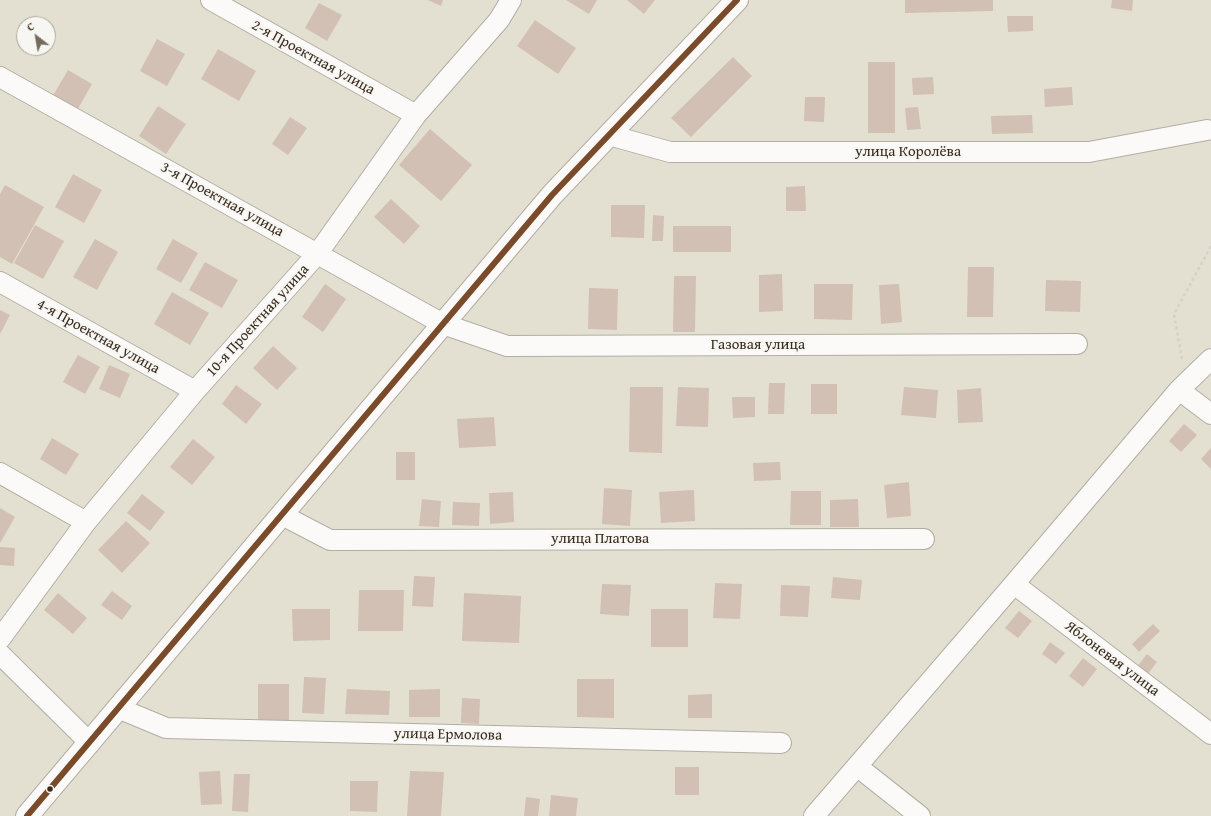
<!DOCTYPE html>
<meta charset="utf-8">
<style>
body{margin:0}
#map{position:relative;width:1211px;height:816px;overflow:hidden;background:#e4e0d1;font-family:"Gentium Book Plus",serif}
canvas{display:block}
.north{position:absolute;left:16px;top:16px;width:40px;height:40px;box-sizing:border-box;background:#f6f6f2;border:1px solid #aba49d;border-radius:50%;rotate:329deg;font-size:11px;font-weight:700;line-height:16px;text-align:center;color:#3b2a1e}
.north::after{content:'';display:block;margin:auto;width:14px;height:18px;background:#766a5d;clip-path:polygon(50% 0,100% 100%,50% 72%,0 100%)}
</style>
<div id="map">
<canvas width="1211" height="816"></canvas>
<div class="north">С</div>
</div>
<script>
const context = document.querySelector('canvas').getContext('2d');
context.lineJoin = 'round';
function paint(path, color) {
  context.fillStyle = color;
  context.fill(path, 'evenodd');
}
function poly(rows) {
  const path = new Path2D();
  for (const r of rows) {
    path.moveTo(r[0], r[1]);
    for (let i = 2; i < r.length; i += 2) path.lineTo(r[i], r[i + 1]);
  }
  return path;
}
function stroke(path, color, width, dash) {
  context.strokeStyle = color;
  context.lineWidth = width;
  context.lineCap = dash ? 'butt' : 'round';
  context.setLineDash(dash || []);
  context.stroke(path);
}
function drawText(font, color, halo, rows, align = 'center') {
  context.font = font + ' "Gentium Book Plus",serif';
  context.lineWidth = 4;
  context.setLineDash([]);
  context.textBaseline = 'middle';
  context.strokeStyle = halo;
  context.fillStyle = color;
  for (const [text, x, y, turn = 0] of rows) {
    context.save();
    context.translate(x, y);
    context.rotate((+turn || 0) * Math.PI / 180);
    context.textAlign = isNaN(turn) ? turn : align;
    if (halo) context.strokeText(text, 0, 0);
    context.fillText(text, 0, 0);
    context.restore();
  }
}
paint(poly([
 [428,0,443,0,441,6],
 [566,0,597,0,589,14],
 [627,0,655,0,644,14],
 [905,0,993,0,993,11,905,13],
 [1112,0,1133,0,1132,11,1111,8],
 [319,3,342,15,327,41,305,28],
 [1007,16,1033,16,1033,31,1008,32],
 [535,20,576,48,558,74,517,46],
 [157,39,185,54,167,86,140,71],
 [218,49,256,71,239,101,201,79],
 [733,57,752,76,691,137,671,118],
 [868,62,895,62,895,133,868,133],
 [68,70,92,84,75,114,51,99],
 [933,77,934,94,913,95,912,78],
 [1072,87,1073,105,1045,107,1044,89],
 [805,97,825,97,824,122,804,121],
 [158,106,186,124,166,154,139,136],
 [918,107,921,129,907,130,905,108],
 [1032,115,1033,133,992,134,991,116],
 [290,117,307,128,288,155,272,144],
 [430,129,472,165,441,201,399,165],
 [73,174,102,190,84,223,55,207],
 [5,185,44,207,12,264,0,257,0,194],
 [805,186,806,211,786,211,786,187],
 [391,199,420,226,404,244,374,217],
 [611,205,645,205,644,238,611,237],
 [653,215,664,216,663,241,652,241],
 [35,225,64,241,43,279,14,263],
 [673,226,731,226,731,252,673,252],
 [95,239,118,252,97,290,73,277],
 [173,239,198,253,181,283,156,269],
 [205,262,238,280,222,308,189,290],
 [968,267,994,267,993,317,967,317],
 [782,274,783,311,759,312,759,275],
 [674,276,696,276,695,332,673,332],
 [1046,280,1081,281,1080,312,1045,311],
 [325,284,346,299,323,332,302,317],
 [814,284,853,284,852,320,814,319],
 [899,284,902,322,881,324,879,285],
 [589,288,618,289,617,330,588,329],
 [172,292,209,313,190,345,154,324],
 [0,310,10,315,0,334],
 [273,346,297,368,277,390,253,368],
 [78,355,100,367,85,394,63,382],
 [109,365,130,374,120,398,99,389],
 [769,383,785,383,784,414,768,414],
 [811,384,837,384,837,414,811,414],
 [236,385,262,404,246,424,222,404],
 [630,387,663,387,662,453,629,452],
 [678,387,709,388,708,427,676,426],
 [904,387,938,390,936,418,901,415],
 [981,388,983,422,958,423,957,390],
 [732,397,755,397,755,417,733,418],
 [494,417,496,446,459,448,457,419],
 [1184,424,1197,435,1181,452,1169,441],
 [52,438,79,454,66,475,40,459],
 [193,439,215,457,192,485,170,467],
 [1211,448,1211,469,1201,459],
 [396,452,415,452,415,480,396,480],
 [780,462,781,480,754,481,753,463],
 [909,482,911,516,887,518,884,485],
 [604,488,632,490,630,526,602,524],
 [694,490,695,521,661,523,659,492],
 [791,491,821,491,821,525,790,525],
 [513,492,514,522,490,524,489,493],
 [142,494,165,512,150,531,127,513],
 [422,499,441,501,439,527,419,526],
 [858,499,859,527,830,527,830,500],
 [453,502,480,503,479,526,452,525],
 [0,508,15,517,0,543],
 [126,521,150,543,122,573,98,550],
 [0,547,15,548,14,566,0,565],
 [414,576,435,577,433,607,412,606],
 [833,577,862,580,860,600,831,598],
 [715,583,742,584,740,619,713,618],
 [602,584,631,585,629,616,600,614],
 [781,585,810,586,808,617,780,616],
 [359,590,404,590,403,631,358,631],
 [112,591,132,606,122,620,101,605],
 [58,593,87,618,73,634,44,610],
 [464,593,521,596,519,643,462,641],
 [292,609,330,609,330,640,293,641],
 [651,609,688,609,688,647,651,647],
 [1019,611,1032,621,1018,638,1005,628],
 [1153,624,1160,631,1139,652,1132,644],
 [1050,642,1065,653,1056,664,1042,654],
 [1147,654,1157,662,1147,675,1137,667],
 [1083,658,1097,669,1083,687,1069,676],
 [304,677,326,678,324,714,302,713],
 [577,679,614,679,614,718,577,717],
 [258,684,289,684,289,720,258,720],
 [347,689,390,691,389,715,345,714],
 [440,689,440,717,409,717,409,690],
 [712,694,712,718,688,718,688,695],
 [462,698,480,699,479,724,461,723],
 [675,767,699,767,699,795,675,795],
 [220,771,222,804,201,805,199,772],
 [410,771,444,772,441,816,407,816],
 [234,774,250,774,248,812,232,811],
 [350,781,378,781,377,812,350,811],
 [551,795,578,798,576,816,549,816],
 [526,797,540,799,538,816,524,816]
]), '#d1c0b3');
const street = poly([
 [211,0,416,115],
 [0,77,443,324,507,346,1077,344],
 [609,135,670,152,1089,152,1207,130],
 [0,282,195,391],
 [1179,390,1211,414],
 [0,473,86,522],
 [282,515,330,540,924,539],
 [1014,584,1211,734],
 [0,639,86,522,195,391,318,253,416,115,499,20,511,0],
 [0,654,90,743],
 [118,708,166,728,781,743],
 [858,767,920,816],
 [814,816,1014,584,1179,390,1211,359]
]);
const primary = poly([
 [27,816,552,195,737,0]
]);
stroke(street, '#b2aea3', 22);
stroke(primary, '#b2aea3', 24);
stroke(poly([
 [1182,359,1174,314,1211,246]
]), '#d3d1cc', 2.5, [3, 3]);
stroke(street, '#fbfaf8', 20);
stroke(primary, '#fbfaf8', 22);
stroke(poly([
 [27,816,552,195,737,0]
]), '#7a4b2a', 6);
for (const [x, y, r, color] of [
 [50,789,3.5,"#3b2a1e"]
]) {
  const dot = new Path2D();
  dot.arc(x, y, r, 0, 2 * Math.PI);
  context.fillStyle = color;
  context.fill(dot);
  stroke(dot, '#f6f6f2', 1.5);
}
drawText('15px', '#3b2a1e', '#f6f6f2', [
 ["2-я Проектная улица",313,58,29],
 ["улица Королёва",908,152],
 ["3-я Проектная улица",222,200,29],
 ["10-я Проектная улица",258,321,-48],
 ["4-я Проектная улица",98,337,29],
 ["Газовая улица",758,345],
 ["улица Платова",600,539],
 ["Яблоневая улица",1112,659,37],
 ["улица Ермолова",448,735,1]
]);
</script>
